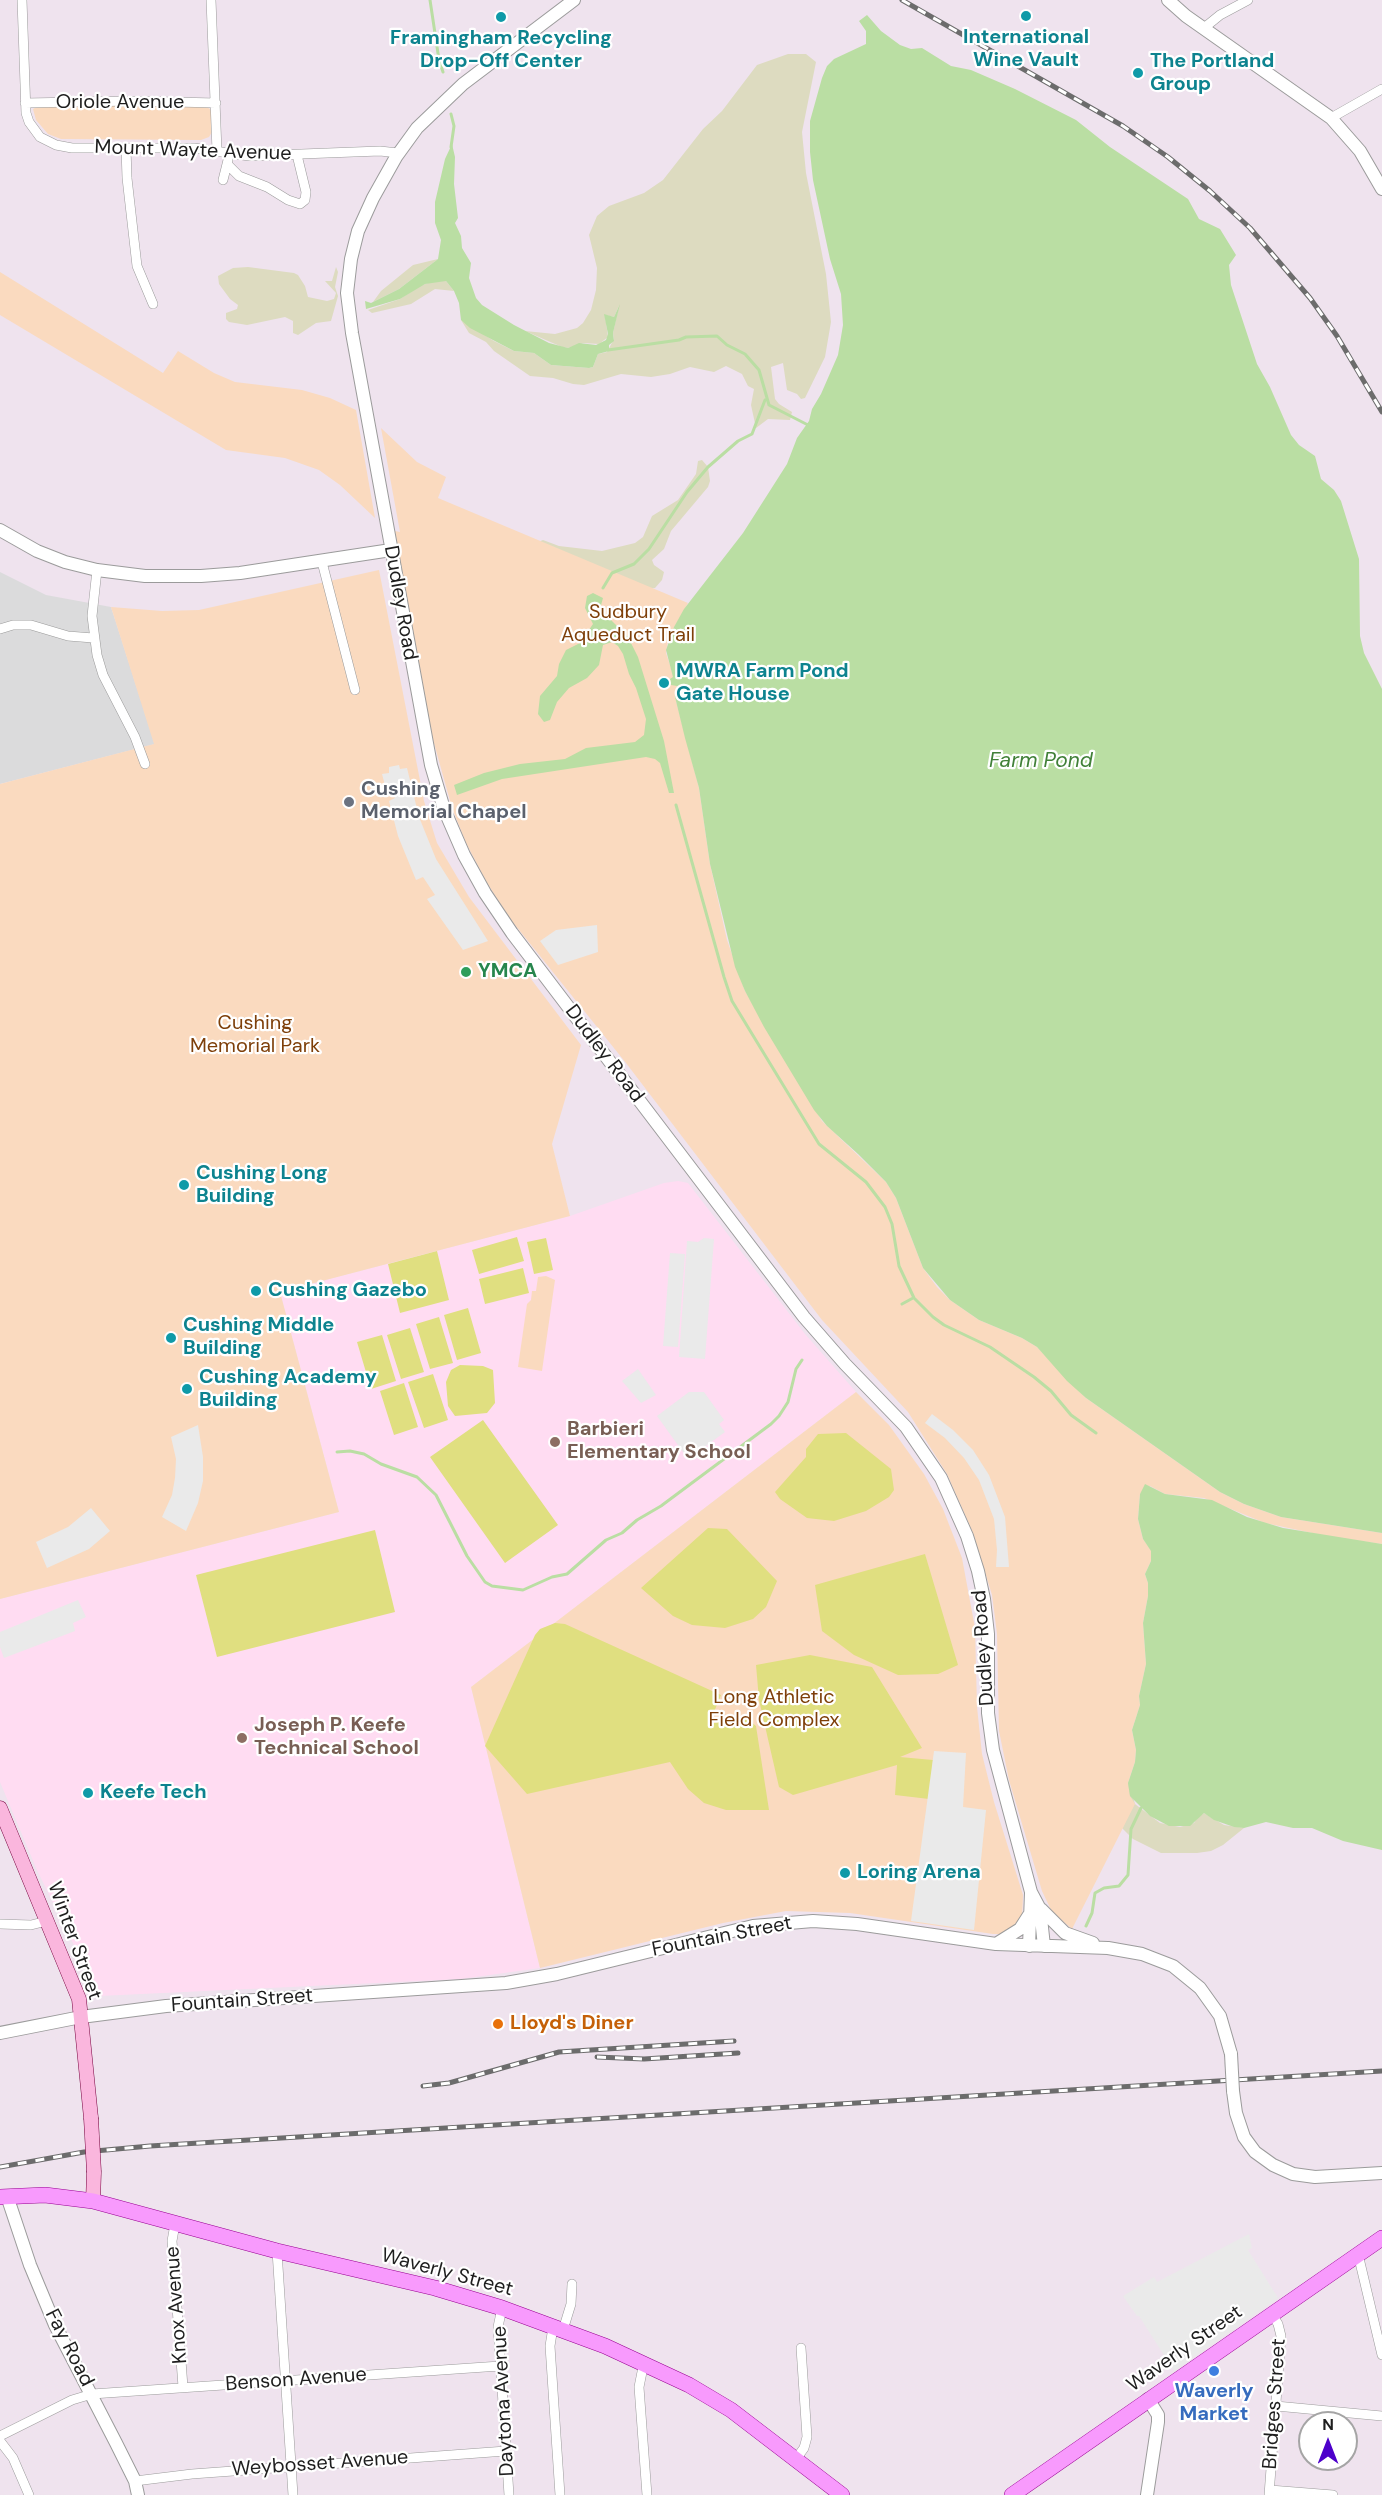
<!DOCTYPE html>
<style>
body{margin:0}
#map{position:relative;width:1382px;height:2495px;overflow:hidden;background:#efe3ee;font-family:"DM Sans",sans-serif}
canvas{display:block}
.north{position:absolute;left:1298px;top:2411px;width:60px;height:60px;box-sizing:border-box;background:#fff;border:2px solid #a5a5a5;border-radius:50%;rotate:0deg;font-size:16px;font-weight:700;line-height:24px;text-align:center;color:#1e1e1e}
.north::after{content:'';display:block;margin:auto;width:21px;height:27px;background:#4d00cb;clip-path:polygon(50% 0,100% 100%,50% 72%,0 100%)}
</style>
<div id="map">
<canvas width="1382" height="2495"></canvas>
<div class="north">N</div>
</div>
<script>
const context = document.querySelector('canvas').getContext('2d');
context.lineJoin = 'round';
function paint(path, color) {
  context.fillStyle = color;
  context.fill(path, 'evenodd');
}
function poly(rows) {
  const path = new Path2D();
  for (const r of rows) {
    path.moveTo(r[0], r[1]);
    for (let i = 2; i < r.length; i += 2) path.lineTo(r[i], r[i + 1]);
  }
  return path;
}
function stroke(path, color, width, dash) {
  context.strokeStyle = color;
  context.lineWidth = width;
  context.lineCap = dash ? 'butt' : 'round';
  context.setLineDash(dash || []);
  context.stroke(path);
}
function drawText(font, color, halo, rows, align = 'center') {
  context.font = font + ' "DM Sans",sans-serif';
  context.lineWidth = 4.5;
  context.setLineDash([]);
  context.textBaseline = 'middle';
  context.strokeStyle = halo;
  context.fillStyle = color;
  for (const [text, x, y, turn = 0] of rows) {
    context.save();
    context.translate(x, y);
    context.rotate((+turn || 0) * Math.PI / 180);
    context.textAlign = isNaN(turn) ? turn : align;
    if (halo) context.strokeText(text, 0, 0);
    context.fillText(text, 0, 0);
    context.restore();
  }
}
paint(poly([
 [0,572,46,595,111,607,155,744,0,784]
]), '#dbdbdc');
paint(poly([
 [678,1181,688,1183,805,1334,856,1392,471,1687,540,1968,461,1979,99,1996,37,1870,0,1782,0,1599,339,1512,280,1292,570,1216,664,1183]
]), '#ffdcf2');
paint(poly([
 [788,54,806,54,816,62,802,132,806,173,826,274,831,322,825,357,805,398,801,399,797,394,787,390,783,363,771,367,775,399,779,404,792,412,790,420,768,419,756,428,751,405,754,389,748,386,742,374,726,366,714,372,690,367,670,374,651,377,621,374,584,385,573,384,553,378,530,376,494,351,486,342,469,333,461,320,494,341,514,351,534,353,551,365,589,368,593,367,598,354,607,352,614,339,613,333,619,306,614,317,605,315,608,337,599,344,583,343,568,348,562,347,525,331,555,334,577,328,583,323,591,310,596,290,597,268,589,235,597,216,609,206,644,193,663,180,703,129,722,111,757,65],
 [438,259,399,289,373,302,381,291,413,265],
 [248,267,294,273,298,275,305,286,308,297,327,301,334,299,336,293,325,281,332,281,336,267,338,272,335,287,338,296,331,321,316,323,298,335,293,333,293,321,285,317,247,325,229,322,226,319,226,313,237,309,238,305,230,299,219,284,218,276,233,268],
 [434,281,446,281,454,291,435,289,411,304,372,313,368,310,400,299,419,286],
 [702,460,708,467,710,481,708,487,671,531,664,549,652,560,654,565,664,572,662,580,655,588,648,589,538,542,543,540,559,546,602,551,635,543,643,537,652,516,678,500,696,474,698,461],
 [1120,1751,1135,1804,1160,1823,1180,1827,1194,1823,1198,1817,1204,1813,1224,1825,1244,1828,1223,1845,1211,1851,1197,1853,1161,1853,1133,1839,1122,1828]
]), '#dddbc0');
paint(poly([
 [41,105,206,106,211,110,212,132,209,137,201,140,61,139,48,134,36,120,33,109],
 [0,272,163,373,178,351,214,373,235,382,302,390,330,398,356,410,375,518,340,485,319,470,285,458,226,450,0,315],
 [381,428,417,462,446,477,438,498,688,603,668,640,666,653,677,686,676,701,699,788,710,864,727,940,745,991,822,1121,886,1182,896,1198,923,1268,937,1287,950,1300,979,1320,1022,1338,1037,1347,1086,1398,1220,1492,1244,1504,1281,1517,1382,1533,1382,1544,1331,1537,1265,1523,1204,1498,1165,1494,1150,1486,1140,1494,1138,1519,1143,1539,1151,1550,1151,1561,1145,1574,1148,1583,1148,1596,1143,1623,1146,1664,1139,1696,1140,1705,1132,1730,1136,1750,1135,1762,1128,1783,1130,1796,1135,1804,1072,1929,1052,1912,1042,1891,1009,1780,999,1731,997,1634,992,1595,973,1533,947,1474,908,1412,822,1320,626,1063,511,920,487,883,466,843,452,808,432,736,395,531,400,532],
 [379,570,424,801,437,843,469,897,581,1045,552,1144,570,1216,280,1292,339,1512,0,1599,0,784,154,744,111,607,162,611,199,610],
 [546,1276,555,1280,542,1371,518,1367,527,1304,531,1300,532,1291,536,1291,538,1277],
 [856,1392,889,1425,924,1474,943,1509,962,1558,975,1628,977,1707,982,1754,994,1802,1023,1895,1022,1919,1017,1925,1001,1934,993,1934,850,1913,786,1911,723,1923,540,1968,471,1687]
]), '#fadabf');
paint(poly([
 [517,1237,524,1261,479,1274,472,1250],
 [546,1238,553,1270,534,1274,527,1242],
 [437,1251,449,1300,400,1313,388,1264],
 [523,1268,529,1293,485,1304,479,1279],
 [468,1308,481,1353,457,1360,444,1315],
 [439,1317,453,1363,430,1369,416,1324],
 [410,1328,424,1372,401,1379,387,1335],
 [382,1335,396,1381,371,1389,357,1342],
 [460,1365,483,1366,493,1370,495,1403,487,1413,455,1416,448,1406,446,1382,451,1370],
 [433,1374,448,1420,424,1428,408,1382],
 [404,1383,418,1427,394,1435,380,1391],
 [483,1420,558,1525,505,1563,430,1457],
 [846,1433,891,1469,894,1490,889,1497,866,1511,834,1521,807,1518,780,1499,775,1492,806,1457,806,1449,818,1434],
 [708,1528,727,1529,777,1581,766,1607,753,1619,725,1628,692,1625,673,1616,641,1588],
 [375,1530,395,1612,217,1657,196,1575],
 [925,1554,958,1665,938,1674,898,1675,854,1655,822,1631,815,1585],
 [555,1623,565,1624,721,1695,709,1724,745,1717,756,1726,769,1810,726,1810,704,1803,688,1789,670,1762,527,1794,485,1746,535,1635,540,1629],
 [810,1655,872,1667,922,1748,900,1757,933,1760,929,1799,895,1795,897,1765,793,1795,779,1787,759,1700,756,1665]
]), '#e0df80');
paint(poly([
 [399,765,400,769,407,768,419,817,436,859,488,941,463,950,427,899,435,895,423,877,416,880,398,836,389,801,395,798,395,792,387,793,382,774,389,773,389,767],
 [597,925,598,952,558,965,540,941,556,930],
 [704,1238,714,1239,705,1359,679,1357,687,1241,698,1242],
 [670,1253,685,1254,678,1347,663,1346],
 [638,1369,656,1395,641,1403,622,1381],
 [689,1392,704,1392,724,1420,719,1424,725,1432,688,1459,657,1416],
 [932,1414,953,1430,973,1450,989,1475,1005,1517,1009,1567,996,1567,997,1550,994,1519,979,1480,964,1458,945,1438,925,1423],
 [198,1425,203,1457,203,1481,198,1503,186,1531,162,1517,172,1495,175,1478,176,1459,171,1437],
 [91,1508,110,1531,89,1549,47,1568,36,1542,68,1527],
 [78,1600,86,1617,73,1623,75,1631,4,1658,0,1647,0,1632],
 [934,1751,966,1753,963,1807,986,1810,974,1930,911,1921],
 [1249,2234,1252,2248,1248,2250,1278,2298,1174,2371,1139,2316,1137,2316,1123,2296,1154,2277,1157,2282]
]), '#eaeaea');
paint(poly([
 [867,15,881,31,900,45,911,49,922,48,951,66,971,70,1015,89,1076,120,1110,147,1188,199,1199,219,1220,229,1236,255,1229,265,1231,285,1257,364,1270,387,1291,435,1299,445,1315,456,1321,479,1334,490,1341,501,1359,559,1360,636,1364,653,1382,689,1382,1533,1281,1517,1244,1504,1220,1492,1086,1398,1067,1381,1037,1347,1022,1338,979,1320,950,1300,923,1268,896,1198,886,1182,858,1154,827,1126,814,1110,764,1027,745,991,735,967,710,864,699,788,685,738,675,697,677,686,671,685,670,679,673,677,666,650,674,627,684,609,743,533,787,464,797,438,809,421,812,409,821,394,838,355,843,325,841,294,830,259,813,180,810,152,810,121,822,78,827,66,834,59,866,44,866,31,859,21],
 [452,144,455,157,454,184,458,218,455,223,461,236,462,248,471,263,469,278,476,298,482,305,514,325,549,343,568,348,579,343,596,345,606,340,608,334,604,314,614,317,620,304,613,333,614,341,609,345,609,351,598,354,593,367,589,368,551,365,534,353,514,351,470,328,461,320,459,303,454,291,446,281,425,284,400,299,366,309,365,301,371,303,399,289,438,259,441,240,435,223,435,202,445,159],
 [593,593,603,598,600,609,628,637,638,657,664,741,674,793,669,793,660,763,655,759,646,757,502,779,457,795,454,785,484,773,520,764,565,759,586,748,635,742,644,735,646,719,636,688,629,674,623,654,618,646,612,642,603,645,599,665,587,678,569,688,557,702,550,720,544,722,538,714,540,696,557,676,559,664,566,650,580,643,593,624,585,608,587,596],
 [1145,1484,1165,1494,1212,1500,1247,1517,1283,1528,1382,1544,1382,1850,1343,1841,1312,1828,1293,1828,1266,1822,1244,1828,1234,1827,1214,1820,1204,1813,1190,1826,1169,1826,1150,1816,1130,1796,1128,1783,1135,1762,1136,1750,1132,1730,1140,1705,1139,1696,1146,1664,1143,1623,1148,1596,1148,1583,1145,1574,1151,1561,1151,1551,1143,1539,1138,1519,1140,1494]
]), '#badea3');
stroke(poly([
 [430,0,439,60,443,72],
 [451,114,454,126,451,147],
 [608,350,679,340,686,337,717,336,727,345,745,354,759,370,769,405,808,425],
 [603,588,612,573,634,564,649,549,687,492,708,467,738,441,752,434,765,400],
 [676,805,724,977,732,1001,819,1144,866,1182,885,1207,892,1224,899,1266,914,1298,933,1317,944,1325,990,1347,1034,1377,1051,1391,1071,1415,1096,1433],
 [902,1304,913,1298],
 [337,1452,350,1451,364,1454,381,1464,417,1477,436,1495,467,1556,485,1582,492,1586,523,1590,552,1577,567,1574,606,1540,622,1533,637,1520,661,1506,771,1424,779,1416,788,1402,796,1369,802,1360],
 [1086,1926,1092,1913,1095,1893,1104,1888,1119,1886,1128,1875,1131,1829,1141,1808]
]), '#badea3', 3);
const minor = poly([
 [22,0,26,113,29,122,40,137,56,145,72,148,194,148,249,156,380,151,398,153],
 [211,0,217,151],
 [1204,28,1220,15,1248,0],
 [25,103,133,101,216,103],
 [1331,118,1382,89],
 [126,148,127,178,137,266,153,304],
 [227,164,239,176,267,187,288,200,300,204,305,200,306,192,297,155],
 [223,180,228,160],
 [322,562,355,690],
 [97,570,92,616,97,655,103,675,135,737,145,764],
 [0,629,13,625,31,625,68,636,93,638],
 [0,1924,31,1925,47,1921],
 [175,2224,172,2241,183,2387],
 [277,2251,293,2495],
 [1358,2254,1382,2355],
 [502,2308,498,2327,509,2495],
 [553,2327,550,2346,560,2495],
 [563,2330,571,2304,572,2284],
 [644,2362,639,2387,647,2495],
 [1276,2406,1382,2416],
 [0,2436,72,2400,92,2394,500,2366],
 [0,2441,13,2458,29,2495],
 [796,2459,804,2448,807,2437,801,2348],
 [135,2481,192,2474,506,2451],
 [1270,2490,1333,2495],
 [1269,2495,1281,2336,1278,2324,1272,2314]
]);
const tertiary = poly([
 [574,0,463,84,417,128,396,157,373,198,358,231,351,259,347,293,352,333,431,765,444,809,464,855,485,893,512,933,804,1317,845,1364,906,1427,941,1478,967,1536,978,1571,984,1599,988,1634,988,1713,993,1750,1031,1892,1040,1909,1044,1946],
 [1168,0,1186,16,1331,118,1360,151,1382,189],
 [0,530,37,551,65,562,97,570,145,576,201,576,240,573,391,550],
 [1041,1909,1065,1933,1093,1943],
 [996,1944,1020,1929,1029,1915],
 [1029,1946,1031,1893],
 [0,2033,81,2017,166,2006,506,1983,557,1974,753,1926,813,1921,857,1924,996,1944,1108,1948,1142,1954,1173,1966,1200,1988,1220,2016,1231,2054],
 [1233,2091,1236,2113,1244,2137,1255,2152,1273,2165,1293,2174,1315,2177,1382,2173],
 [7,2196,30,2265,55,2325,116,2443,135,2481,138,2495],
 [1147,2495,1158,2422,1158,2415,1148,2399]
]);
const secondary = poly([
 [0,1808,79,1999,91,2118],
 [93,2201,94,2172]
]);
const primary = poly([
 [0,2197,45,2195,93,2201,277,2251,435,2288,502,2308,605,2346,689,2385,731,2410,842,2495],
 [1012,2495,1382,2238]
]);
stroke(minor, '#9b9b9b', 10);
stroke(tertiary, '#9b9b9b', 14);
stroke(secondary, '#76033e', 15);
stroke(primary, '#970090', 16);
stroke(minor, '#fff', 9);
stroke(tertiary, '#fff', 12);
stroke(secondary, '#fab6dd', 14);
stroke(primary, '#f89afd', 15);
const rail = poly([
 [902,0,1123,126,1168,157,1210,191,1250,228,1310,298,1337,336,1382,412],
 [597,2057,644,2059,738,2053],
 [423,2086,449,2083,559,2052,734,2041],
 [0,2167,84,2152,150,2146,1382,2071]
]);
stroke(rail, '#6c6c6c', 5);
stroke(rail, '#fff', 3, [9]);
const tertiaryBridge = poly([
 [1231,2054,1233,2091]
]);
const secondaryBridge = poly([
 [91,2118,94,2172]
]);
stroke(tertiaryBridge, '#9b9b9b', 14, []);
stroke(secondaryBridge, '#76033e', 15, []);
stroke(tertiaryBridge, '#fff', 12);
stroke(secondaryBridge, '#fab6dd', 14);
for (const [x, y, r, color] of [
 [1026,16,6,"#0f9aa8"],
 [501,17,6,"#0f9aa8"],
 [1138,73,6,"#0f9aa8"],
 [664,683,6,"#0f9aa8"],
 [349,802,6,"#6b7280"],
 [466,972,6,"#2e9e5b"],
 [184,1185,6,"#0f9aa8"],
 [256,1291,6,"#0f9aa8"],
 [171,1338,6,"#0f9aa8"],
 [187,1389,6,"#0f9aa8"],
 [555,1442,6,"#8d6e63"],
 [242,1738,6,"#8d6e63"],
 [88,1793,6,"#0f9aa8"],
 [845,1873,6,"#0f9aa8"],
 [498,2024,6,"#e8710a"],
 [1214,2371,6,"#3f7fe0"]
]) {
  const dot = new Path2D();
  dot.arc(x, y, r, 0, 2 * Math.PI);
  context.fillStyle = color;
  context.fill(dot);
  stroke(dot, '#fff', 2);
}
drawText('bold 20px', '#0d838f', '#fff', [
 ["International",1026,38,"center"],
 ["Wine Vault",1026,61,"center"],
 ["Framingham Recycling",501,39,"center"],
 ["Drop-Off Center",501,62,"center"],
 ["The Portland",1150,62],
 ["Group",1150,85],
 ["MWRA Farm Pond",676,672],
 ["Gate House",676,695],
 ["Cushing Long",196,1174],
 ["Building",196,1197],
 ["Cushing Gazebo",268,1291],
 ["Cushing Middle",183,1326],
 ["Building",183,1349],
 ["Cushing Academy",199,1378],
 ["Building",199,1401],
 ["Keefe Tech",100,1793],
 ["Loring Arena",857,1873]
], 'left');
drawText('20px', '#1e1e1e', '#fff', [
 ["Oriole Avenue",120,103],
 ["Mount Wayte Avenue",193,151,2],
 ["Dudley Road",400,603,80],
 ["Dudley Road",604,1054,53],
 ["Dudley Road",984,1648,-94],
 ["Fountain Street",722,1937,-11],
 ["Winter Street",74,1941,70],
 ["Fountain Street",242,2001,-4],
 ["Waverly Street",447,2273,15],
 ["Knox Avenue",177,2305,-94],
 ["Fay Road",69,2348,63],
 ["Waverly Street",1185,2349,-35],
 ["Benson Avenue",296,2380,-4],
 ["Daytona Avenue",504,2401,-93],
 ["Bridges Street",1275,2404,-86],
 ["Weybosset Avenue",320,2464,-4]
]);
drawText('20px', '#7e3f09', '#fff', [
 ["Sudbury",628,613],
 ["Aqueduct Trail",628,636],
 ["Cushing",255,1024],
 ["Memorial Park",255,1047],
 ["Long Athletic",774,1698],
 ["Field Complex",774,1721]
]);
drawText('bold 20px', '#5b616d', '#fff', [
 ["Cushing",361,790],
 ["Memorial Chapel",361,813]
], 'left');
drawText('bold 20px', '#27864d', '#fff', [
 ["YMCA",478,972]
], 'left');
drawText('bold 20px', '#785e54', '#fff', [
 ["Barbieri",567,1430],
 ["Elementary School",567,1453],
 ["Joseph P. Keefe",254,1726],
 ["Technical School",254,1749]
], 'left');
drawText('bold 20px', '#c56008', '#fff', [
 ["Lloyd's Diner",510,2024]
], 'left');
drawText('bold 20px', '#366cbe', '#fff', [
 ["Waverly",1214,2392],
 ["Market",1214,2415]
]);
drawText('italic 21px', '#418038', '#fff', [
 ["Farm Pond",1041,761]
]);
</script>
